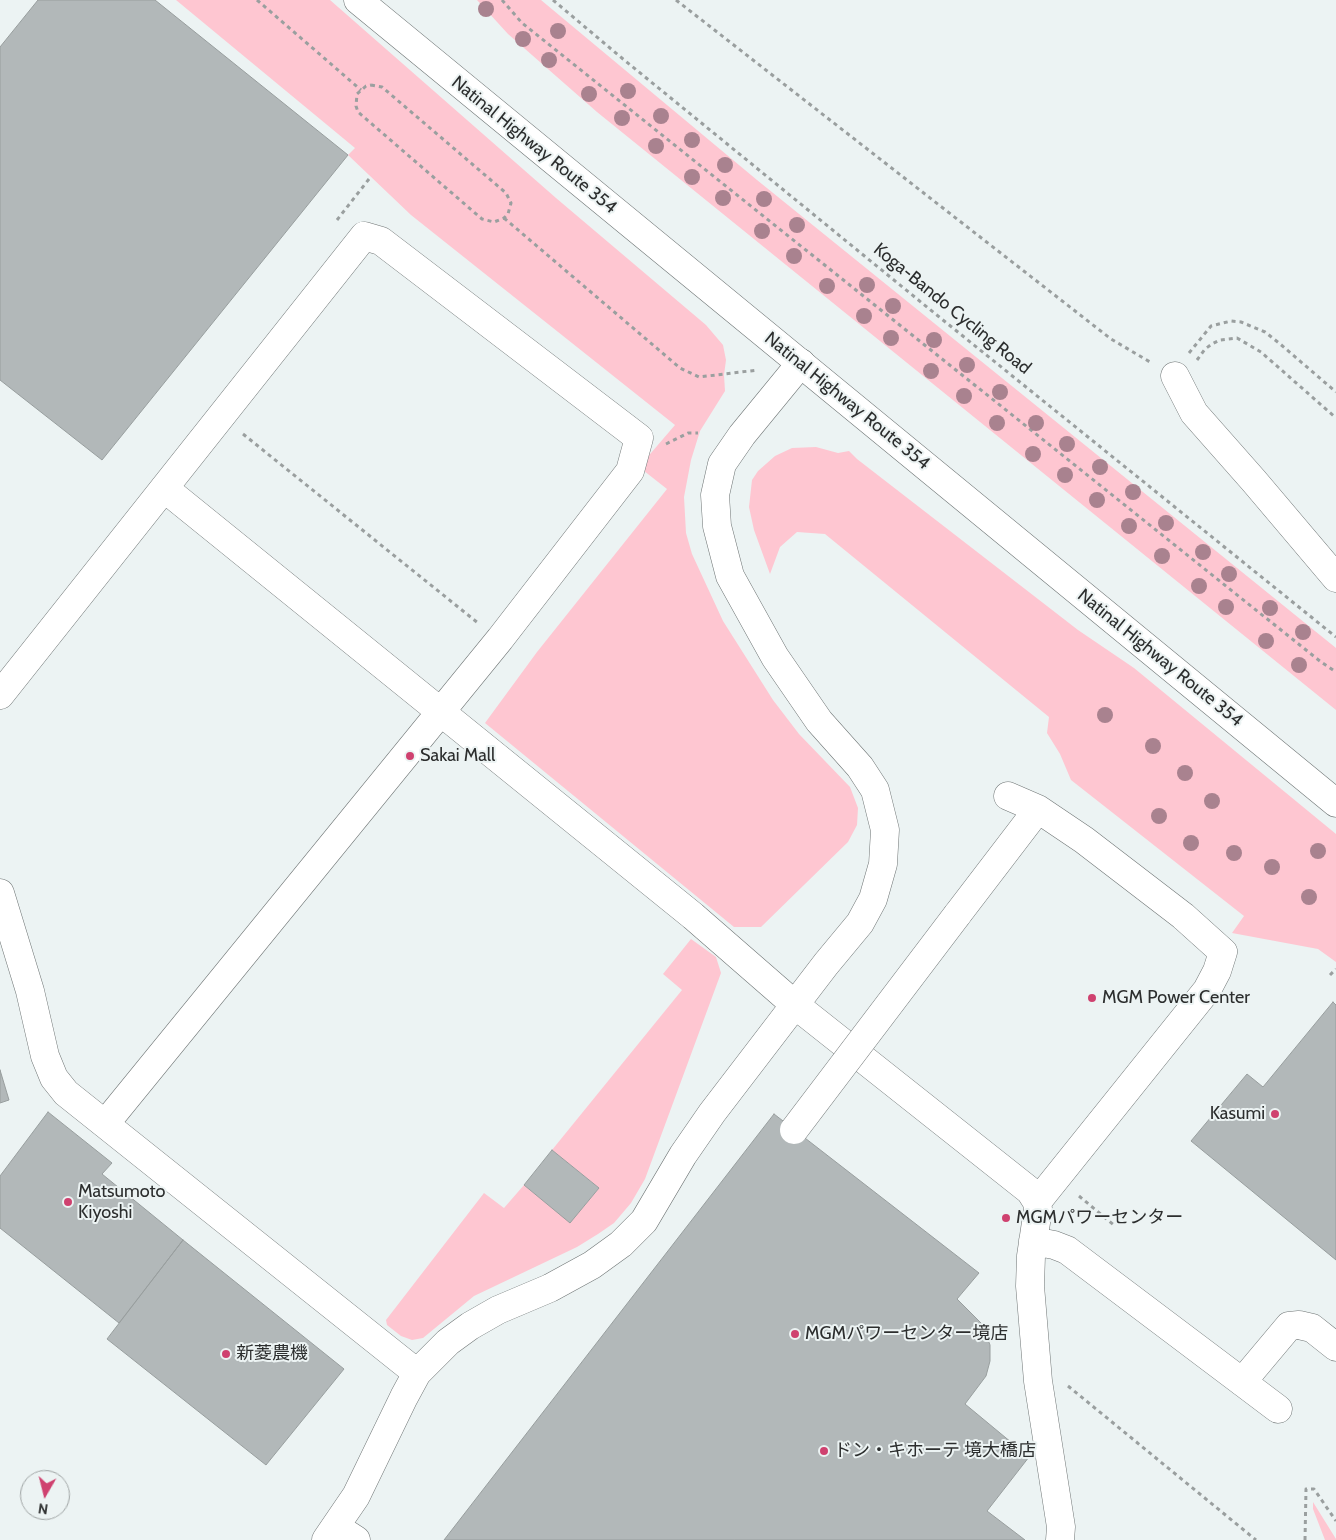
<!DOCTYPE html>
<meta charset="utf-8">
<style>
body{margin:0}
#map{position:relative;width:1336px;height:1540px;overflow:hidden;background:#ecf3f3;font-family:Cabin,sans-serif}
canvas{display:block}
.north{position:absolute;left:20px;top:1470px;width:50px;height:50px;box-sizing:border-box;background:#ecf3f3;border:1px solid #9fa4a4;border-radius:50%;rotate:188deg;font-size:14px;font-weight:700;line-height:20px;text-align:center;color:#2c2e2e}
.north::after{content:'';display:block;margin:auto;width:18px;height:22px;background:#cf416f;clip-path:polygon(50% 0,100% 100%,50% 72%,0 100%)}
</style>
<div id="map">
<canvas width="1336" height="1540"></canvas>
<div class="north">N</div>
</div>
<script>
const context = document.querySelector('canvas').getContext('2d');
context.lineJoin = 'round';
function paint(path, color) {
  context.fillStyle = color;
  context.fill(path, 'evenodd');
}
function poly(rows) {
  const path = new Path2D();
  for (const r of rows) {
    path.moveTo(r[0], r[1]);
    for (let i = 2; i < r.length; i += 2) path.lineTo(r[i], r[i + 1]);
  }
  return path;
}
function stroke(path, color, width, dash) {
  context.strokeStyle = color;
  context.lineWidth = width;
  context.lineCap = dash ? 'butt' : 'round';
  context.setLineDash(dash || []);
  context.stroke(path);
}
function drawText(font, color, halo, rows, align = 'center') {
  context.font = font + ' Cabin,"Noto Sans JP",sans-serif';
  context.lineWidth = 4;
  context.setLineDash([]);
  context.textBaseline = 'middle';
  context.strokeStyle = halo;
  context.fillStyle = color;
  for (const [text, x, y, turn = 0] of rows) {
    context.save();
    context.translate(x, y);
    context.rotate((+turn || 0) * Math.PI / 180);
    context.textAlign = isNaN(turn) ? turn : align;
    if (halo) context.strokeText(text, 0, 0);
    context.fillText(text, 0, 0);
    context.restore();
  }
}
paint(poly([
 [176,0,330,0,556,198,706,325,723,345,726,360,724,375,725,391,700,431,691,460,684,497,686,533,692,554,723,621,773,700,799,734,850,787,858,808,857,825,848,842,761,927,734,927,485,723,537,652,667,489,639,467,675,425,411,215,348,155,355,148],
 [477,0,541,0,757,180,1336,648,1336,710,597,112,508,34],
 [816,447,838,453,849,451,857,459,1078,630,1134,668,1336,834,1336,962,1318,949,1232,933,1244,916,1071,780,1060,754,1047,733,1049,717,825,534,797,532,780,547,770,574,754,530,749,507,752,480,758,471,775,456,792,448],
 [691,939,716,957,721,973,645,1179,631,1203,614,1223,598,1234,577,1247,474,1296,423,1338,412,1340,401,1336,387,1325,386,1320,484,1193,504,1208,524,1185,570,1222,599,1188,552,1150,682,990,663,974],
 [1313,1502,1336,1539,1336,1540,1325,1540,1313,1509]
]), '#fec6d1');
const building = poly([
 [38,0,155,0,348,155,102,460,0,380,0,47,38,0],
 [1333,1002,1336,1005,1336,1260,1191,1141,1247,1074,1263,1087,1333,1002],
 [0,1070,9,1100,0,1103,0,1070],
 [48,1112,112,1163,102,1174,183,1240,119,1323,0,1228,0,1176,48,1112],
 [774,1114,979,1273,957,1299,982,1324,990,1345,990,1361,986,1376,965,1404,1029,1457,987,1511,1025,1540,444,1540,774,1114],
 [552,1150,599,1188,570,1223,524,1185,552,1150],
 [183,1240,344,1369,266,1465,107,1339,183,1240]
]);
paint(building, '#b2b8b9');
stroke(building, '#989e9e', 1);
const minor = poly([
 [1175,376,1194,413,1254,481,1336,578],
 [164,488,693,916,794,1004,1030,1191,1037,1202,1038,1209,1031,1256,1030,1286,1038,1381,1061,1527,1060,1540],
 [0,695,364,236,381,241,639,438,630,471,500,639,105,1124],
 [1008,796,1038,809,1084,840,1183,916,1223,952,1217,971,1207,990,1037,1202],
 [0,893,30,991,45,1056,54,1078,66,1093,417,1373],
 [957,915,1038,809],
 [1033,1241,1054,1245,1067,1250,1278,1409],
 [1242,1382,1289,1326,1299,1325,1312,1328,1336,1347],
 [336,1527,356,1540],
 [326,1540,356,1496,404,1397,417,1373,448,1342,470,1326,498,1310,550,1288,592,1265,621,1244,644,1221,683,1155,712,1113,826,964,860,923,873,899,883,864,885,830,875,790,860,767,819,721,775,657,730,576,717,526,715,495,722,464,742,435,801,363]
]);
const highway = poly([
 [358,0,1336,803]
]);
stroke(minor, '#6f7575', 29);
stroke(highway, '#6f7575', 29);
stroke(poly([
 [257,0,361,90],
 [502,0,522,23,1321,662,1336,672],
 [553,0,623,59,938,316,1336,637],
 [676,0,1111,339,1150,362],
 [371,85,382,87,506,193,511,203,508,214,504,218,494,222,482,219,358,112,356,106,357,94,366,86,371,85],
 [504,218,680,368,699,377,758,370],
 [337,220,369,179],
 [1189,353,1211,326,1231,321,1241,322,1265,332,1279,343,1336,392],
 [1197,360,1205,349,1212,344,1220,340,1237,338,1261,352,1336,418],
 [243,434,478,623],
 [666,444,688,433,698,433],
 [1330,975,1336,969],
 [1079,1196,1115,1226],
 [1068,1386,1256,1540],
 [1305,1540,1306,1489,1314,1489,1336,1521]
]), '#9a9f9f', 3, [4, 4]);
stroke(minor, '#fff', 28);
stroke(highway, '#fff', 28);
const minorBridge = poly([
 [794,1130,957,915]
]);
stroke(minorBridge, '#6f7575', 29, []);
stroke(minorBridge, '#fff', 28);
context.fillStyle = '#a9828f';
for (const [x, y] of [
 [486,9],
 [558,31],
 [523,39],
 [549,60],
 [628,91],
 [589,94],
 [661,116],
 [622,118],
 [692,140],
 [656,146],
 [725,165],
 [692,177],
 [723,198],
 [764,199],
 [797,225],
 [762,231],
 [794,256],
 [867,285],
 [827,286],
 [893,306],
 [864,316],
 [891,338],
 [934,340],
 [967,365],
 [931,371],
 [1000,392],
 [964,396],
 [997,423],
 [1036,423],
 [1067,444],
 [1033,454],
 [1100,467],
 [1065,475],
 [1133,492],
 [1097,500],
 [1166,523],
 [1129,526],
 [1203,552],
 [1162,556],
 [1229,574],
 [1199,586],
 [1226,607],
 [1270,608],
 [1303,632],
 [1266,641],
 [1299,665],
 [1105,715],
 [1153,746],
 [1185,773],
 [1212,801],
 [1159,816],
 [1191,843],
 [1318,851],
 [1234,853],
 [1272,867],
 [1309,897]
]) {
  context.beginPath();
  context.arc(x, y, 8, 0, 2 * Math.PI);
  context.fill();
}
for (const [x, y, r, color] of [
 [410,756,5,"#cf416f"],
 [1092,998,5,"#cf416f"],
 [1275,1114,5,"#cf416f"],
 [68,1202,5,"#cf416f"],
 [1006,1218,5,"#cf416f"],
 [795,1334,5,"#cf416f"],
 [226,1354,5,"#cf416f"],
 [824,1451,5,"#cf416f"]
]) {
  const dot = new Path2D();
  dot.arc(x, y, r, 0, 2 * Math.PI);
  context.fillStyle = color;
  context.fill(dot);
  stroke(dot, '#ecf3f3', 2);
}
drawText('18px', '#2c2e2e', '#ecf3f3', [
 ["Natinal Highway Route 354",534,145,39],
 ["Koga-Bando Cycling Road",952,309,39],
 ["Natinal Highway Route 354",847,401,39],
 ["Natinal Highway Route 354",1160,658,39]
]);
drawText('18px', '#2c2e2e', '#ecf3f3', [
 ["Sakai Mall",420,756],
 ["MGM Power Center",1102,998],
 ["Kasumi",1265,1114,"right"],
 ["Matsumoto",78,1192],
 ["Kiyoshi",78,1213],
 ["MGMパワーセンター",1016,1218],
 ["MGMパワーセンター境店",805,1334],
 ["新菱農機",236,1354],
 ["ドン・キホーテ 境大橋店",834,1451]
], 'left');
</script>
